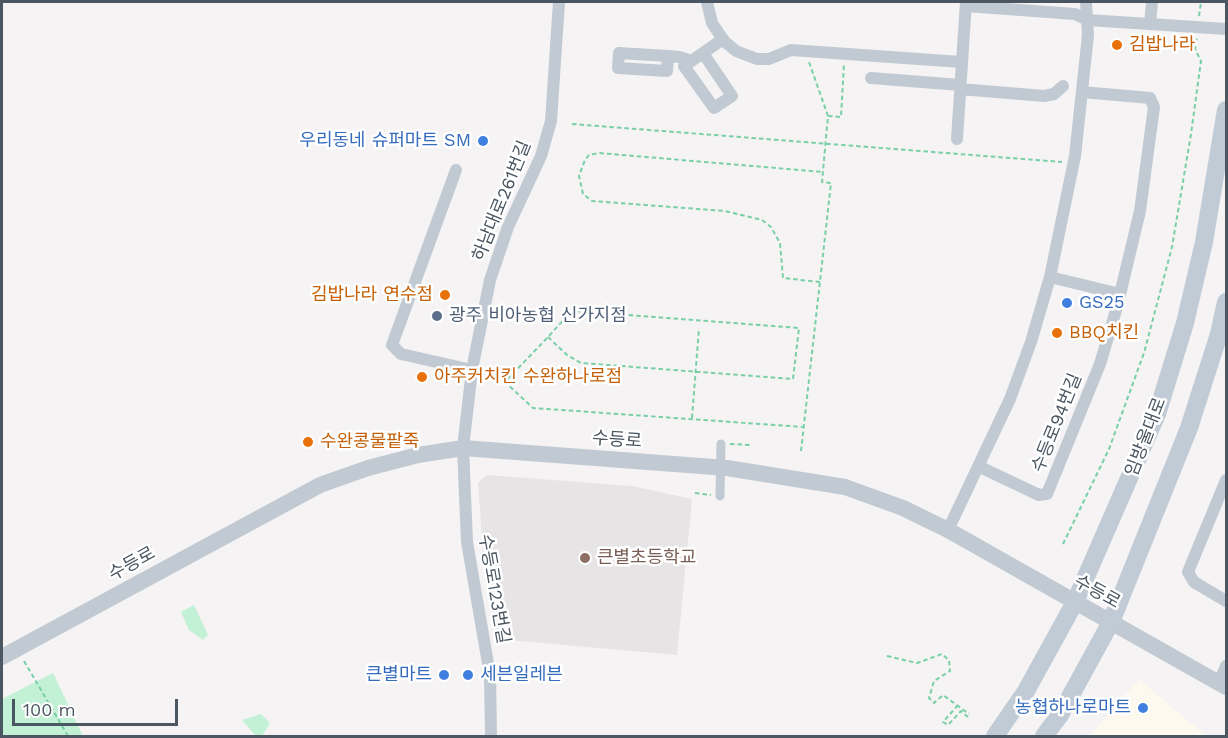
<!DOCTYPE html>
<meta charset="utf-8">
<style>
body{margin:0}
#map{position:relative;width:1228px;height:738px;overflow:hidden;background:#f5f3f3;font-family:"Work Sans",sans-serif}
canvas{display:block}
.frame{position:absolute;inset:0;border:3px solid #4a5661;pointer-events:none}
.scale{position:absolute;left:12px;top:699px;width:166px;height:27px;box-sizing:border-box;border:3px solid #4a5661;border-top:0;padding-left:8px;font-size:18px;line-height:21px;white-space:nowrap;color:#4a5661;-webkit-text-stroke:4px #fff;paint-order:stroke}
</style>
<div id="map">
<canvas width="1228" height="738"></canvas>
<div class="frame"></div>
<div class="scale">100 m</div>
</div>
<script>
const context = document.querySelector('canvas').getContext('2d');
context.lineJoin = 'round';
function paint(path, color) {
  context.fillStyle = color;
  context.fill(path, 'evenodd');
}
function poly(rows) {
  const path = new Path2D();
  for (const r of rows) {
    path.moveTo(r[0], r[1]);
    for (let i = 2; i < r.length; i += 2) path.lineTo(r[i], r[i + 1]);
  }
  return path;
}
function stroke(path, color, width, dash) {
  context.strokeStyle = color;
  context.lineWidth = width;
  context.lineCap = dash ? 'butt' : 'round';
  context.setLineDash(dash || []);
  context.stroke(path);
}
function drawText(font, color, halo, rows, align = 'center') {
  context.font = font + ' "Work Sans","Noto Sans KR",sans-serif';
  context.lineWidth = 5;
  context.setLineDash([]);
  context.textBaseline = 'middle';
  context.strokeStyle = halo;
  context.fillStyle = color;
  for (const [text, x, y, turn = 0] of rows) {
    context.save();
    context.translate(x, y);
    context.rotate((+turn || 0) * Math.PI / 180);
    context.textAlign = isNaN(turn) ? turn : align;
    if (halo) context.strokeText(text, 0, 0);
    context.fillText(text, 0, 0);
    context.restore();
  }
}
paint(poly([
 [1139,679,1206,736,1090,736]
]), '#fdf9ef');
paint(poly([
 [487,475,632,486,692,499,677,655,497,639,483,550,478,483]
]), '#e6e4e5');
paint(poly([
 [194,605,208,635,203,640,189,630,181,612],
 [53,673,83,736,2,736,2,699],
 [261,714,270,723,262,736,256,736,242,720]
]), '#c3f1d5');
stroke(poly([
 [1199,16,1201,2],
 [828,116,841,117,844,64],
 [572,124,1062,162],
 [820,282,783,278,780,243,771,227,762,220,725,211,592,201,583,194,579,176,585,160,589,155,599,153,823,172],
 [548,337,567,355,581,363,793,379,799,328,575,311,568,315,548,337,505,382,533,408,803,427],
 [692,418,699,328],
 [730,444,752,445],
 [801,451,831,183,822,182,828,116,809,62],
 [695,493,711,495],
 [1063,544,1109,449,1144,353,1172,247,1191,134,1201,61,1195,49,1197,37],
 [887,656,917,663,942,654,949,660,950,671,934,681,929,698,934,703,943,695,969,714],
 [24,661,68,736],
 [958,705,943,722,948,725,961,711,968,717]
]), '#7ad0a6', 2, [4.5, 3]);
stroke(poly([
 [707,2,712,23,724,41,736,51,757,59,769,59,791,50,961,62],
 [966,6,1075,14,1088,20,1226,29],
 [1150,24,1152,2],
 [703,53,732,96,714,108,684,66,703,53,723,39],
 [668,56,667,71,618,68,619,53,668,56,679,57,692,61],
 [871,78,960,85],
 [960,89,1044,96,1054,94,1063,86],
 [957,139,966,2],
 [456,170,392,345,401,354,472,370],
 [1050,277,1120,294],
 [980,467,1039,495,1047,494,1100,364,1117,307,1140,211,1154,107,1150,98,1082,92],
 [1226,480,1188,572,1194,582,1226,601],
 [948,530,1010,399,1031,342,1050,277,1075,156,1088,35,1086,2],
 [1219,683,1226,666],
 [491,736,490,675,467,542,463,448,472,370,490,280,508,227,541,156,551,121,559,2]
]), '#c1cad2', 12);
stroke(poly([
 [2,657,320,485,368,468,418,455,463,448,727,468,845,487,903,508,948,530,1226,687]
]), '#c1cad2', 16);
stroke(poly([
 [995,736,1026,691,1075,602,1157,414,1185,323,1204,242,1226,110],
 [1044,736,1060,715,1111,622,1189,428,1219,334,1226,302]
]), '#c1cbd6', 18);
stroke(poly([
 [720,496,721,444]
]), '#c1cad2', 9);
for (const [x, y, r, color] of [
 [1117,45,6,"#e8710a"],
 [483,141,6,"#3f7fe0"],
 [445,295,6,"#e8710a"],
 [1067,303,6,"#3f7fe0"],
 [437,316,6,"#5c6f8a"],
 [1057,333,6,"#e8710a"],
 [422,377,6,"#e8710a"],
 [308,442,6,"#e8710a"],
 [585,558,6,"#8d6e63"],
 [444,675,6,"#3f7fe0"],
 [468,675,6,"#3f7fe0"],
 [1143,708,6,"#3f7fe0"]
]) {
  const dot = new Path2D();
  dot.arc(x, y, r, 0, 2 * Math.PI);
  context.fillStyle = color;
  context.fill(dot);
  stroke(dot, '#fff', 2);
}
drawText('18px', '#c56008', '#fff', [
 ["김밥나라",1129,45],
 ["김밥나라 연수점",433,295,"right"],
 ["BBQ치킨",1069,333],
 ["아주커치킨 수완하나로점",434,377],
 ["수완콩물팥죽",320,442]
], 'left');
drawText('18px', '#366cbe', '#fff', [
 ["우리동네 슈퍼마트 SM",471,141],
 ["GS25",1079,303,"left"],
 ["큰별마트",432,675],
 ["세븐일레븐",480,675,"left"],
 ["농협하나로마트",1131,708]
], 'right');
drawText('18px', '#4a5661', '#fff', [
 ["하남대로261번길",502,201,-68],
 ["수등로94번길",1057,423,-68],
 ["임방울대로",1146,437,-69],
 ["수등로",617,440,4],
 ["수등로",132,564,-29],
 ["수등로123번길",494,589,80],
 ["수등로",1097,592,29]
]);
drawText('18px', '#4e5e75', '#fff', [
 ["광주 비아농협 신가지점",449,316]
], 'left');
drawText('18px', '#785e54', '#fff', [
 ["큰별초등학교",597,558]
], 'left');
</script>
